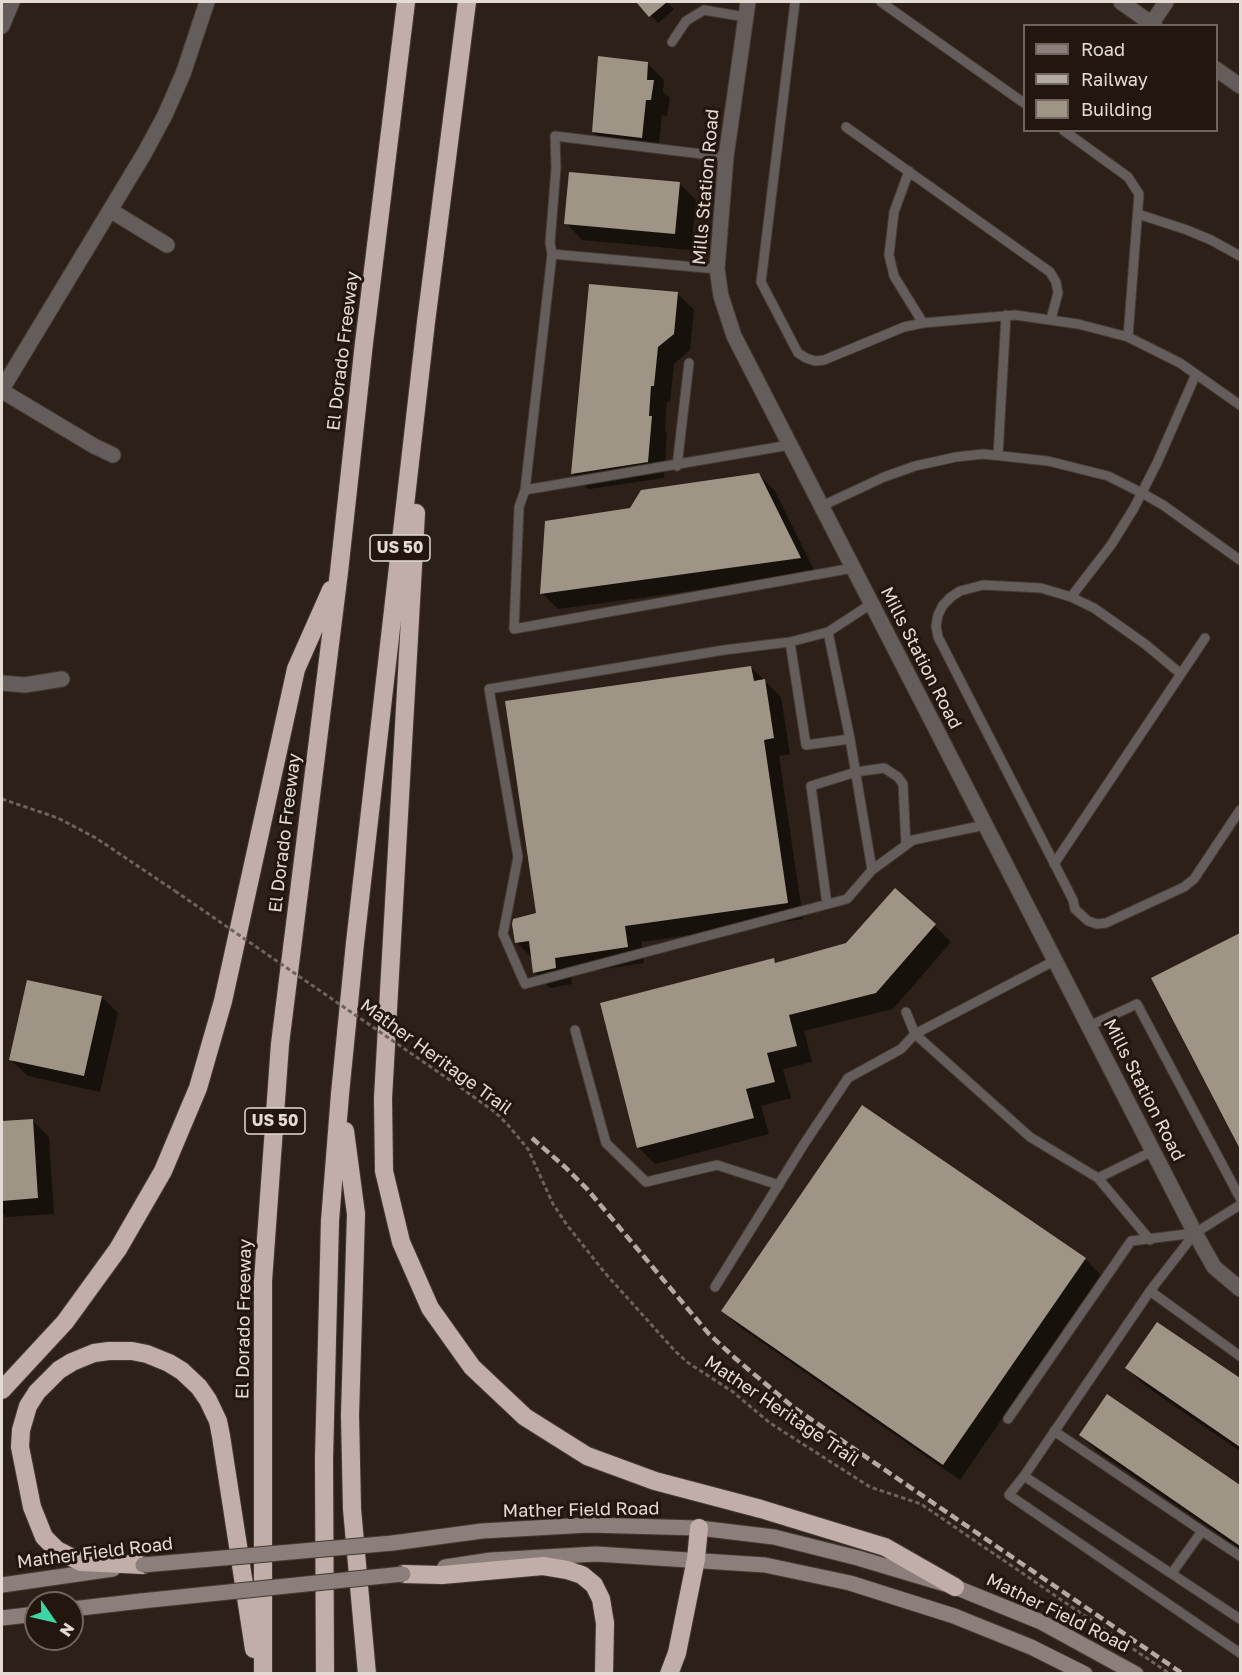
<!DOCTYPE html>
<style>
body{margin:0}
#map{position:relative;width:1242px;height:1675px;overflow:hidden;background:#2c2018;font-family:"Golos Text",sans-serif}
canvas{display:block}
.frame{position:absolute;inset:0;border:3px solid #e4dbd5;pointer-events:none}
.legend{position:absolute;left:1023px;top:24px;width:195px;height:108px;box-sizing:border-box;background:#22160e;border:2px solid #70655e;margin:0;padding:8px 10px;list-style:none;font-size:18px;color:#e4dbd5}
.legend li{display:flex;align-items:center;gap:12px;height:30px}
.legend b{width:30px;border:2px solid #70655e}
.north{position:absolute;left:24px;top:1591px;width:60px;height:60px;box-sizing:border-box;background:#22160e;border:2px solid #70655e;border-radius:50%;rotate:124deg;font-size:16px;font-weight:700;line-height:24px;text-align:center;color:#e4dbd5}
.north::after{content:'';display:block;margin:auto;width:21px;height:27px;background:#3ed4a3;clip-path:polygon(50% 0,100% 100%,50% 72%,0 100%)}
</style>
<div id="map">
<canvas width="1242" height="1675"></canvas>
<div class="frame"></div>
<ul class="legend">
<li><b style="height:8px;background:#8b7e7b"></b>Road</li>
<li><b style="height:8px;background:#b4aaa4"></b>Railway</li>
<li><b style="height:16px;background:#9f9587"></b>Building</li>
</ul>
<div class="north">N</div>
</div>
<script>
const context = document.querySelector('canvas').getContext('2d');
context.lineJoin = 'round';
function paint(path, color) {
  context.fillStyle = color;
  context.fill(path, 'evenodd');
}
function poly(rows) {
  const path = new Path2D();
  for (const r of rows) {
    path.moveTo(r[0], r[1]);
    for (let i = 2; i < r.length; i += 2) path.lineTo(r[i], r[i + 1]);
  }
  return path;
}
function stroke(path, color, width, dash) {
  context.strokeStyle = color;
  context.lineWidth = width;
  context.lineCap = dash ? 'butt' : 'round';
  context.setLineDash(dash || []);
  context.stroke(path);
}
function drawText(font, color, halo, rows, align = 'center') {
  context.font = font + ' "Golos Text",sans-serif';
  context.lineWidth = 6;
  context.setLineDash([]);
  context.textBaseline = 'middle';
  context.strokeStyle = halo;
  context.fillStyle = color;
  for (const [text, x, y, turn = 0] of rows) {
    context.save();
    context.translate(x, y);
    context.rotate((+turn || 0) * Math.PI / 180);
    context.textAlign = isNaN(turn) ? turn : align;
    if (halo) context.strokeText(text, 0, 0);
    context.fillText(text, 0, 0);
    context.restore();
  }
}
paint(poly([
 [638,2,667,2,674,9,658,23],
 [648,64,664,80,663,92,670,98,667,116,662,115,658,153,610,148,593,132],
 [679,183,696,200,691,250,582,240,566,223],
 [678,294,694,310,690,350,674,364,670,402,667,401,665,431,667,434,664,478,589,489,572,473],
 [758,474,775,491,816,574,558,609,542,593],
 [751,667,781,697,790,754,779,756,803,919,641,942,644,963,571,974,572,984,550,988,534,972,533,959,516,942,538,914],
 [934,925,951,942,893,1009,804,1031,812,1062,783,1069,791,1098,761,1106,769,1134,655,1164,638,1147,773,960,778,964],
 [1240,935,1240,1144,1153,979],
 [102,997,118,1013,100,1092,28,1076,11,1060],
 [33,1121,49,1137,54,1214,6,1217,2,1213,2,1122],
 [1085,1259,1101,1275,960,1480,740,1327,723,1311],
 [1158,1324,1240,1380,1240,1451,1144,1385,1127,1368],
 [1108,1396,1240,1487,1240,1549,1097,1451,1081,1435]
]), '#0007');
paint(poly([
 [636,2,667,2,649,17],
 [598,56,648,62,647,80,654,80,651,100,646,100,642,138,592,132],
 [569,172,680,182,675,234,564,224],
 [589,284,678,292,674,334,658,347,654,386,651,386,649,416,652,416,648,462,571,474],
 [759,473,801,558,540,594,545,521,630,508,641,490],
 [751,666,754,681,765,679,774,738,764,740,788,903,625,926,628,947,555,958,556,968,533,973,529,941,515,943,512,924,513,919,536,913,505,701],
 [895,888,936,924,876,993,789,1015,797,1046,767,1053,775,1082,746,1089,754,1118,637,1148,600,1003,774,958,775,963,846,943],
 [1240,933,1240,1149,1151,978],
 [27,980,102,996,84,1076,9,1060],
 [862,1105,1086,1258,943,1465,721,1311],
 [33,1119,38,1198,2,1201,2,1121],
 [1157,1322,1240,1378,1240,1447,1125,1368],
 [1107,1394,1240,1485,1240,1546,1079,1435]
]), '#9f9587');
const service = poly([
 [795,2,761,282,798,353,806,358,815,361,824,360,904,327,923,323,1015,315,1078,324,1128,337,1180,363,1240,405],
 [881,2,1024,103],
 [672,42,686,21,704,10,745,17],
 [846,127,1050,272,1056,282,1058,293,1051,319],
 [1063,130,1128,177,1139,194,1128,337],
 [726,157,555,136,556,168,550,243,552,254,525,490,519,507,514,629,853,568],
 [909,171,894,212,889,255,894,276,923,323],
 [1138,214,1187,230,1211,240,1240,256],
 [552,254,717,269],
 [998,455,1006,315],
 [677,466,689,363],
 [525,490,790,445],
 [822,506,884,477,915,466,956,457,983,454,1048,461,1108,476,1142,493,1163,505,1240,560],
 [1071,597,1111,545,1134,508,1157,463,1196,374],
 [871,604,828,632,790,642,724,650,489,689,518,857,503,934,525,984,847,899,872,870,913,840,985,825],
 [828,632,850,739,872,870],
 [790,642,806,745,850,739],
 [1181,674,1145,644,1094,608,1071,597,1041,588,983,585,960,591,951,597,943,605,938,615,936,626,938,637,1073,900,1075,909,1088,921,1097,924,1106,923,1184,887,1194,879,1240,810],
 [1054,864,1205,638],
 [827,904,811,786,856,772,884,768,898,777,903,784,906,845],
 [906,1012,915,1034,1030,1137,1098,1178,1150,1240],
 [1089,1026,1137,1004,1240,1198],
 [575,1030,606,1143,646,1182,717,1165,779,1185],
 [1098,1178,1153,1151],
 [1240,1205,1195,1233,1150,1291,1024,1476,1009,1495,1240,1653],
 [715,1287,804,1144,848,1078,901,1049,915,1034,1054,961],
 [1150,1291,1240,1356],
 [1008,1419,1131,1241,1195,1233],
 [1054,1431,1202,1531,1172,1573],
 [1024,1476,1240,1619],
 [1202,1531,1240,1556]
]);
const minor = poly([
 [1121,2,1155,26],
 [1152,23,1166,2],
 [2,26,12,2],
 [1216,69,1240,86],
 [110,210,167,245],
 [2,389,144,154,165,115,183,74,207,2],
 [2,391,94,446,113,455],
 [2,683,25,685,62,679]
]);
const tertiary = poly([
 [748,2,726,157,717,269,721,296,734,336,1195,1233,1214,1267,1240,1289]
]);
const secondary = poly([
 [393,1543,482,1531,588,1525,699,1528,774,1537,858,1558,955,1587,1041,1622,1136,1674],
 [445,1567,491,1560,596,1554,765,1565,850,1583,954,1616,1031,1647,1085,1674],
 [2,1585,113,1569],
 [72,1609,141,1601],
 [2,1618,36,1614]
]);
const motorway = poly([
 [416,513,383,1098,384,1171,401,1242,430,1308,472,1367,525,1417,587,1456,655,1481,761,1509,885,1547,955,1587],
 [345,1131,356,1214,350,1415,352,1509,367,1674],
 [2,1390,65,1322,118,1249,163,1171,198,1088,223,1001,296,669,331,590],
 [143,1565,81,1562,57,1550,44,1537,32,1507,20,1447,21,1430,28,1406,37,1392,59,1370,72,1362,94,1353,109,1351,132,1351,147,1354,169,1363,182,1371,199,1387,208,1400,218,1421,221,1436,254,1649],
 [403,1574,442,1575,543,1566,567,1570,582,1575,594,1585,601,1599,605,1623,604,1674],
 [263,1674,263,1281,280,1044,339,572,364,343,406,2],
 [325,1674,324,1459,330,1221,340,1094,355,943,426,322,467,2],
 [669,1674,677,1653,696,1559,699,1528]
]);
stroke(service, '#463a32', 11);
stroke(minor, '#463a32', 17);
stroke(tertiary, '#463a32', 17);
stroke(secondary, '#463a32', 17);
stroke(motorway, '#463a32', 20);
stroke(poly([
 [2,799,58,818,96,838,175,891],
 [454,1083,495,1112,508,1125,528,1149,553,1204,567,1225,605,1273,675,1351,687,1362,733,1392,770,1423,870,1487,921,1504,1170,1674]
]), '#6e635c', 3, [4.5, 3]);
stroke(service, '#655d5b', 9);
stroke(minor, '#655d5b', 15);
stroke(tertiary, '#655d5b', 15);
stroke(secondary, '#8b7e7b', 15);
stroke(motorway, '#c2aea9', 18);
stroke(poly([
 [532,1138,565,1167,587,1189,709,1334,736,1359,793,1407,1183,1674]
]), '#b4aaa4', 4.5, [9, 4.5]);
const secondaryBridge = poly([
 [143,1565,393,1543],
 [141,1601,403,1574]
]);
stroke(secondaryBridge, '#463a32', 17, []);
stroke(poly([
 [175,891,454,1083]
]), '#6e635c', 3, [4.5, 3]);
stroke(secondaryBridge, '#8b7e7b', 15);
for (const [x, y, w] of [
 [400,548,60],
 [275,1121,60]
]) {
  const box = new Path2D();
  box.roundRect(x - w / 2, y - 13, w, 26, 4.5);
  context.fillStyle = '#22160e';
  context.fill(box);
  stroke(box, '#e4dbd5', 1.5);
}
drawText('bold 16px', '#e4dbd5', null, [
 ["US 50",400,548],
 ["US 50",275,1121]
]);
drawText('18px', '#e4dbd5', '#22160e', [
 ["Mills Station Road",706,187,-85],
 ["El Dorado Freeway",343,351,-83],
 ["Mills Station Road",921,658,63],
 ["El Dorado Freeway",285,833,-83],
 ["Mather Heritage Trail",436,1057,36],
 ["Mills Station Road",1144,1090,63],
 ["El Dorado Freeway",244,1319,-89],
 ["Mather Heritage Trail",782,1411,34],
 ["Mather Field Road",581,1510,-1],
 ["Mather Field Road",95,1553,-7],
 ["Mather Field Road",1058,1613,26]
]);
</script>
